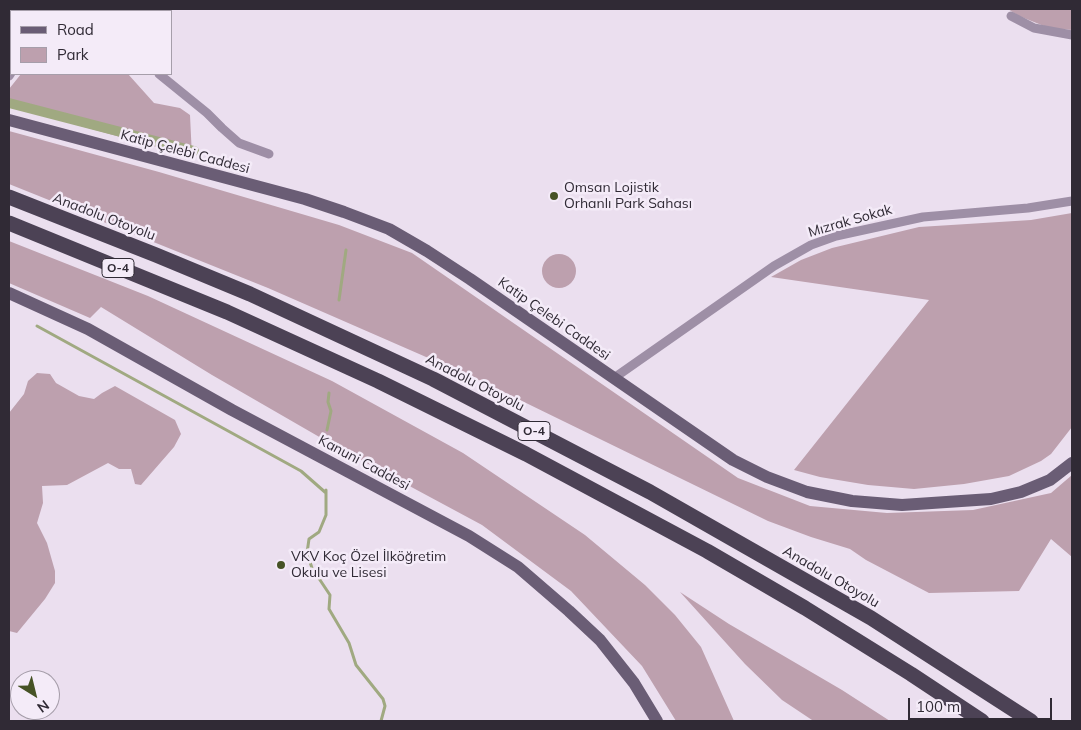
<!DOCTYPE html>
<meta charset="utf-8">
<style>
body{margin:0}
#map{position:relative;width:1081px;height:730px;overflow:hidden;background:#ebdfef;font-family:Mulish,sans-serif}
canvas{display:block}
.frame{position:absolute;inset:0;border:10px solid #302a35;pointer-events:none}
.legend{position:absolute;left:10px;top:10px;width:162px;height:65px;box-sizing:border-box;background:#f4ebf8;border:1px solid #a69eaa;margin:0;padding:6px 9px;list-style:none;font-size:15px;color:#302a35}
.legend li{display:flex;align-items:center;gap:10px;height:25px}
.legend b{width:25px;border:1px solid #a69eaa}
.north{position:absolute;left:10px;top:670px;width:50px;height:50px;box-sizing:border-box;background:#f4ebf8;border:1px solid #a69eaa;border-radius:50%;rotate:144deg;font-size:14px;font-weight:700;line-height:20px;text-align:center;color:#302a35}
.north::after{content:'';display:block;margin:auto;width:18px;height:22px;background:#465225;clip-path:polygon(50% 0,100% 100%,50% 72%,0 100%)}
.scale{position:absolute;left:908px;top:698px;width:144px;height:22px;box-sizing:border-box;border:2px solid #302a35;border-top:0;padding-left:6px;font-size:15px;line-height:18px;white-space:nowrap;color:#302a35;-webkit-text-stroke:4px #f4ebf8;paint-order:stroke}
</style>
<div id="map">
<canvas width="1081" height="730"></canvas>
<div class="frame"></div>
<ul class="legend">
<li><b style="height:6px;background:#6a5d75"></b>Road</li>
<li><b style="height:14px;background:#bda0ae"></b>Park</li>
</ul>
<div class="north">N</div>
<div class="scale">100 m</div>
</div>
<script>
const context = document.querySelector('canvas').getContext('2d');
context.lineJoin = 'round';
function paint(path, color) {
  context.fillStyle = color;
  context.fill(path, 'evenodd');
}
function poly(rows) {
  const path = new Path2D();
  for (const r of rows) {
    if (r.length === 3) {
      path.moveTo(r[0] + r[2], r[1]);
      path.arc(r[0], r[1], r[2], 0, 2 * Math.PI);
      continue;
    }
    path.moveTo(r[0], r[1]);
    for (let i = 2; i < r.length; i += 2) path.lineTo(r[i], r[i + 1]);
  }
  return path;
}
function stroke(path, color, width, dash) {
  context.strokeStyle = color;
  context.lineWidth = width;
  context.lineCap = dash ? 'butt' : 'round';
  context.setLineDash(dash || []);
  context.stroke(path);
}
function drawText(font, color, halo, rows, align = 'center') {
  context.font = font + ' Mulish,sans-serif';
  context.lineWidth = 5;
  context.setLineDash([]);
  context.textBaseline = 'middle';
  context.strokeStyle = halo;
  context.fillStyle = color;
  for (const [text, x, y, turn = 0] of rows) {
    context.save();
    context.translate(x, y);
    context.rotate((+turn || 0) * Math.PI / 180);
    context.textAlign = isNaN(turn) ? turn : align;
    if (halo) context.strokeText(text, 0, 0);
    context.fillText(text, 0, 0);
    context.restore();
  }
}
paint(poly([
 [9,9,68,9,66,11,11,11,11,66,9,69],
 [1008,9,1072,9,1072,30,1049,28,1019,16],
 [21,74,128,74,154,103,180,108,190,115,192,157,9,106,9,89],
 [9,131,159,172,339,225,412,253,738,478,810,506,887,513,973,510,1051,493,1072,475,1072,557,1051,539,1019,591,929,593,866,560,850,549,811,537,768,521,481,381,268,288,9,184],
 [1072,213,1072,427,1051,454,1041,461,1009,476,964,484,914,489,868,485,820,477,794,470,929,300,771,277,801,260,832,248,919,227,1031,220],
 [9,241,148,296,332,381,463,453,585,535,645,585,675,615,701,647,734,721,676,721,642,666,571,591,482,525,335,446,212,375,101,307,90,318,9,283],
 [559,271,17],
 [37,373,50,374,56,383,79,396,94,399,102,393,115,386,175,420,181,434,174,447,141,485,135,484,131,469,119,469,108,463,67,485,42,486,43,503,37,523,47,543,55,571,55,583,45,599,17,633,9,631,9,413,24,394,28,381],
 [680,592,729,624,842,690,890,721,812,720,782,700,745,664]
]), '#bda0ae');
stroke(poly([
 [339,300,346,250],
 [37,326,301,471,326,493],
 [327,430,331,411,328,402,329,393],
 [326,490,326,515,319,532,309,539,307,553,312,568,330,595,329,609,349,643,356,665,383,699,385,706,381,721]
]), '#a0a981', 3);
stroke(poly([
 [9,103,194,151]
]), '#a0a981', 10);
stroke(poly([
 [89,9,91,11],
 [78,11,81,9],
 [137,11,139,9],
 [1011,16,1034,28,1072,35],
 [159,74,207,113,222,128,239,143,269,154],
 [9,76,11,73],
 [614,378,774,266,811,245,836,236,923,217,1028,208,1072,201]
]), '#9e8fa6', 9);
stroke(poly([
 [9,120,305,199,344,212,389,229,427,251,470,279,733,460,767,477,807,492,852,501,902,505,991,499,1021,492,1050,480,1072,463],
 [9,293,88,329,232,410,469,536,518,567,569,611,600,640,634,683,657,721]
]), '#6a5d75', 12);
stroke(poly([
 [9,197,156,255,250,294,433,379,650,492,871,618,1031,721],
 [9,223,227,312,378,381,526,454,707,551,805,608,911,674,982,721]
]), '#4c4255', 15);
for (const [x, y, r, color] of [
 [554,196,5,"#465225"],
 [281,565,5,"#465225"]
]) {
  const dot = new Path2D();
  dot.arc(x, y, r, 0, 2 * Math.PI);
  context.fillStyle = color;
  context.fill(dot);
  stroke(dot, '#f4ebf8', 2);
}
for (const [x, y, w] of [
 [118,268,32],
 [534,431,32]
]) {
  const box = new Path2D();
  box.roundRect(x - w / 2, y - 9.5, w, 19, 4);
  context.fillStyle = '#f4ebf8';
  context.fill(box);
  stroke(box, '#302a35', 1);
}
drawText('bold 12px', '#302a35', null, [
 ["O-4",118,268],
 ["O-4",534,431]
]);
drawText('14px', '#302a35', '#f4ebf8', [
 ["Katip Çelebi Caddesi",185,152,15],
 ["Anadolu Otoyolu",104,217,21],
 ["Mızrak Sokak",850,221,-16],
 ["Katip Çelebi Caddesi",554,319,35],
 ["Anadolu Otoyolu",475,383,27],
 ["Kanuni Caddesi",364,463,28],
 ["Anadolu Otoyolu",831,577,30]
]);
drawText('14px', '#302a35', '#f4ebf8', [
 ["Omsan Lojistik",564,188],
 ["Orhanlı Park Sahası",564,204],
 ["VKV Koç Özel İlköğretim",291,557],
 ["Okulu ve Lisesi",291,573]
], 'left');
</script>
